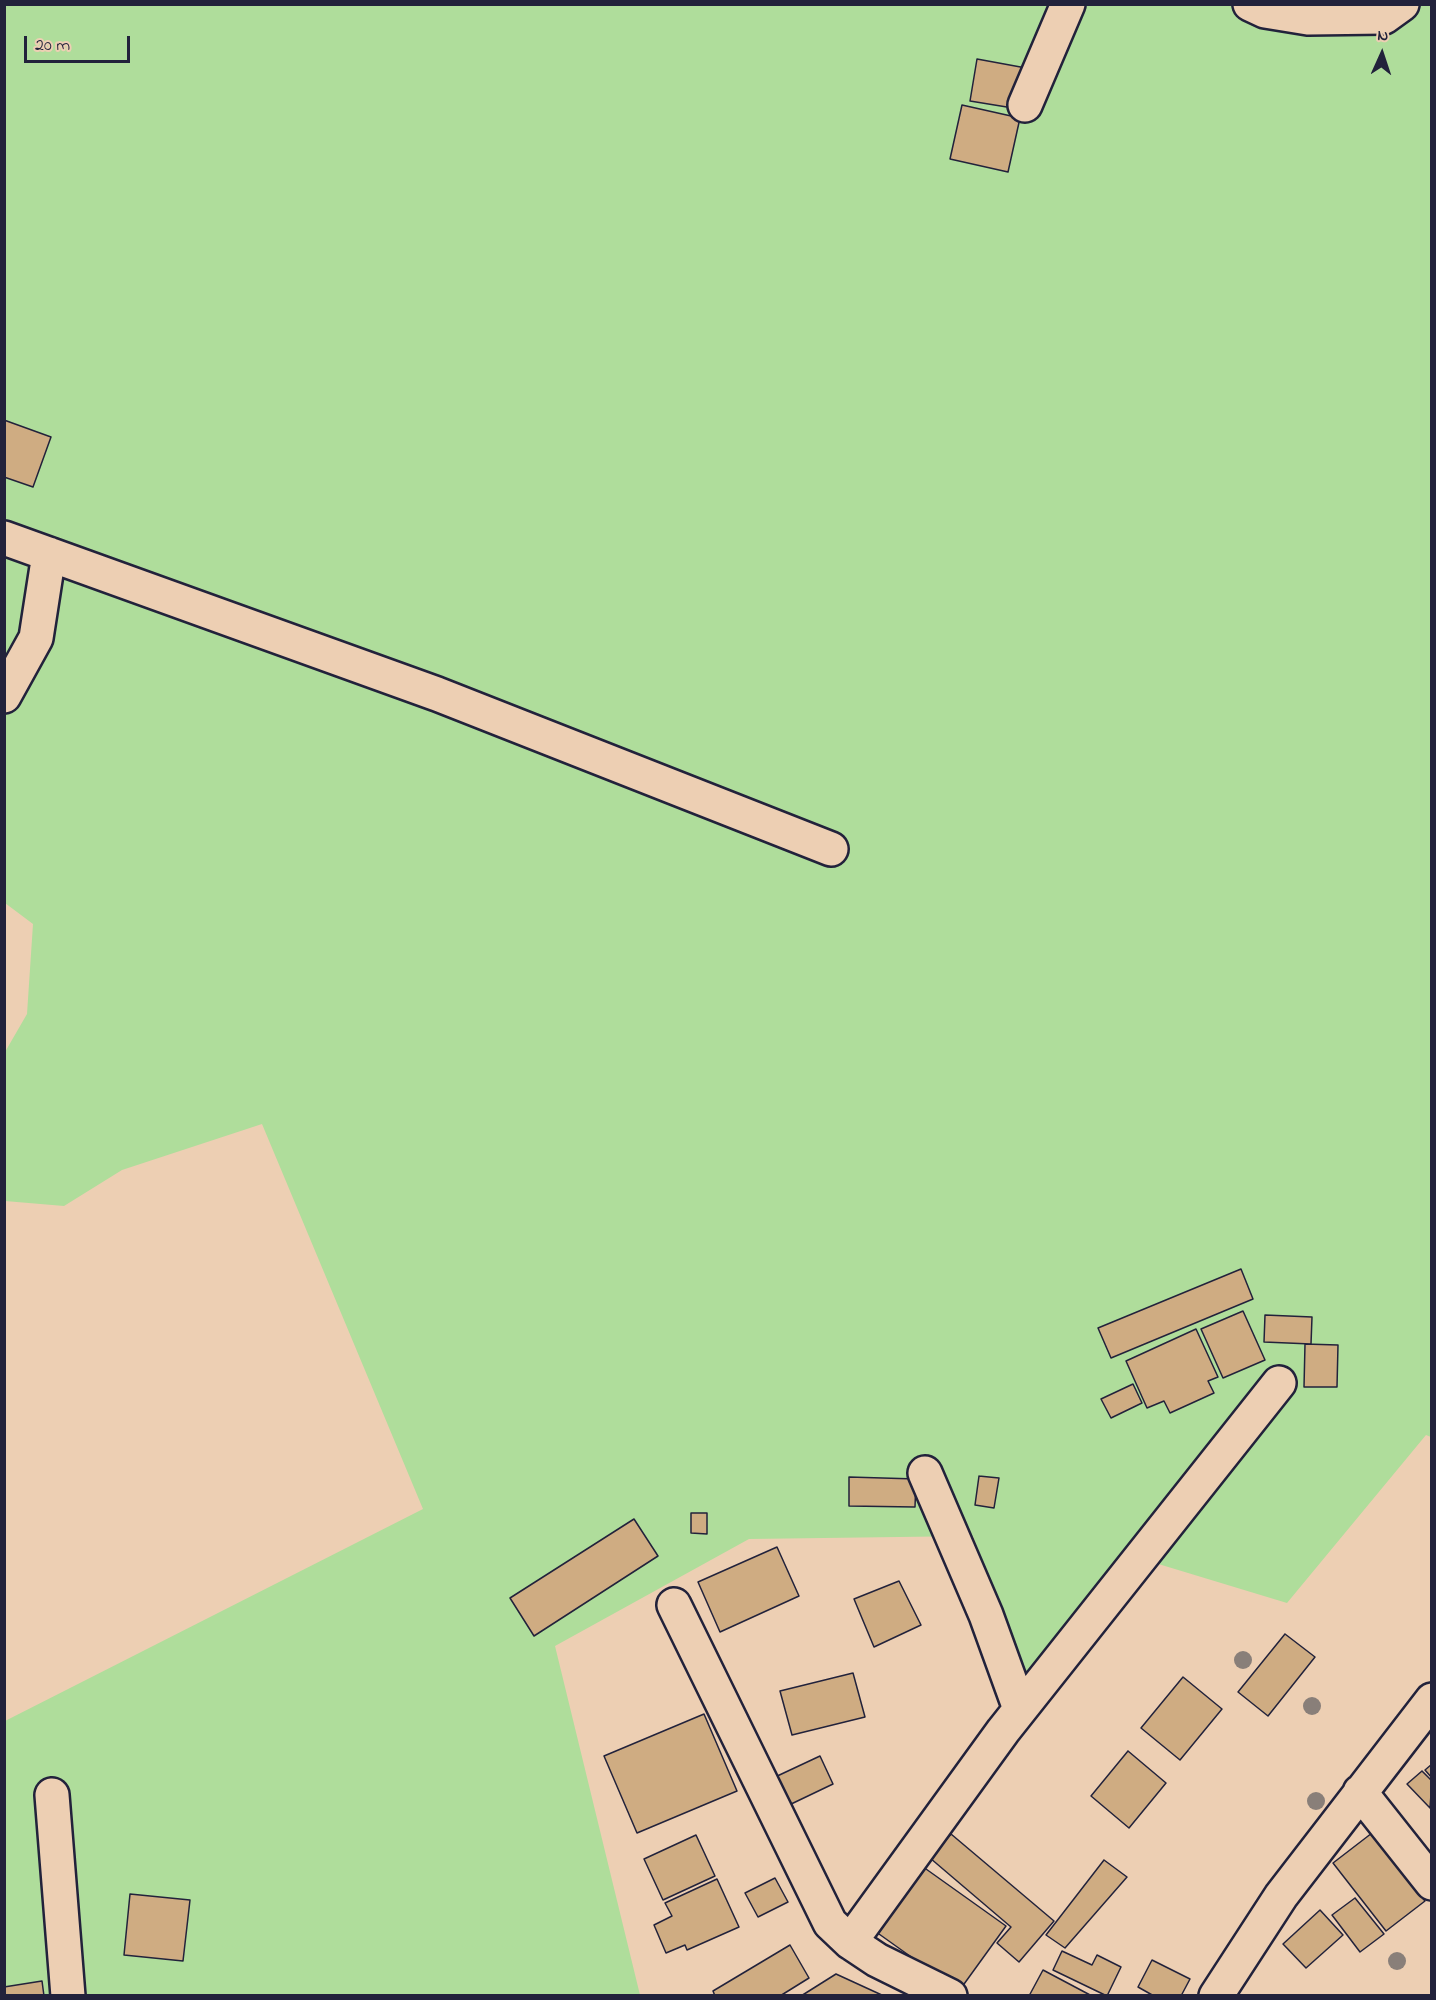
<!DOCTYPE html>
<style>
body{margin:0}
#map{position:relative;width:1436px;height:2000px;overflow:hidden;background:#edcfb3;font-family:"Indie Flower",sans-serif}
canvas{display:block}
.frame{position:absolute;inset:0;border:6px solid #22223b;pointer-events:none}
.north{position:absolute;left:1352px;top:24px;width:60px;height:60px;-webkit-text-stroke:4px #edcfb3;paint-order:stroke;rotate:3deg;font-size:16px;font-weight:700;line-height:24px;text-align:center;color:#22223b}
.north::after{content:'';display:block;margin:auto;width:21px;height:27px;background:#22223b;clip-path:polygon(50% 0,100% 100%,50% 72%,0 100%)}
.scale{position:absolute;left:24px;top:36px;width:106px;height:27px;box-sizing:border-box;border:3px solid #22223b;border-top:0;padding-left:8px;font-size:18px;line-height:21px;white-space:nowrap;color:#22223b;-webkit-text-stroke:4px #edcfb3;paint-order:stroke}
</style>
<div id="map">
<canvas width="1436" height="2000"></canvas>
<div class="frame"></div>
<div class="north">N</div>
<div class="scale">20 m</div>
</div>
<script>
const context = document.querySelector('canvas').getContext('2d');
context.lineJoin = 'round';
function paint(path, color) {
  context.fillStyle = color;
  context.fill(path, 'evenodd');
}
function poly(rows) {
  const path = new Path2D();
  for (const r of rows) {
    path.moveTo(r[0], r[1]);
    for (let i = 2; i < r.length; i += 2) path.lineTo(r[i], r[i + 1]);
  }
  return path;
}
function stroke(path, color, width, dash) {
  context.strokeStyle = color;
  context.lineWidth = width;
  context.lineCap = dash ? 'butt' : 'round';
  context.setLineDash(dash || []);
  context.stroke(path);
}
paint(poly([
 [5,5,1431,5,1431,1437,1426,1435,1287,1603,1132,1556,1033,1695,973,1536,749,1539,555,1646,640,1995,5,1995,5,1721,423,1509,262,1124,122,1170,64,1206,5,1201,5,1052,27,1014,33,924,5,903]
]), '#afdd9b');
const building = poly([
 [977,59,1026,68,1019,109,970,101,977,59],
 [962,105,1020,118,1008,172,950,159,962,105],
 [4,420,51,437,33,487,4,477,4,420],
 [1241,1269,1253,1299,1111,1358,1098,1328,1241,1269],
 [1243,1311,1265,1360,1223,1378,1201,1329,1243,1311],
 [1265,1315,1312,1317,1311,1344,1264,1342,1265,1315],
 [1196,1329,1218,1377,1208,1381,1214,1393,1170,1413,1164,1401,1147,1408,1126,1361,1196,1329],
 [1305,1344,1338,1345,1337,1387,1304,1387,1305,1344],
 [1133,1384,1142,1403,1111,1418,1101,1399,1133,1384],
 [979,1476,999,1478,994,1508,975,1505,979,1476],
 [849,1477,916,1479,915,1507,849,1506,849,1477],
 [691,1513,707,1513,707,1534,691,1533,691,1513],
 [634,1519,658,1556,534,1636,510,1598,634,1519],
 [777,1547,799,1596,720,1632,698,1582,777,1547],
 [899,1581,921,1625,874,1647,854,1599,899,1581],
 [1285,1634,1315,1657,1268,1716,1238,1692,1285,1634],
 [853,1673,865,1717,792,1735,780,1691,853,1673],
 [1183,1677,1222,1709,1180,1760,1141,1728,1183,1677],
 [704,1714,737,1791,637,1833,604,1756,704,1714],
 [1128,1751,1166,1783,1129,1828,1091,1796,1128,1751],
 [820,1756,833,1784,787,1806,773,1778,820,1756],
 [1432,1764,1432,1778,1425,1770,1432,1764],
 [1422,1771,1432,1781,1430,1808,1407,1784,1422,1771],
 [1372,1833,1425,1901,1386,1931,1333,1863,1372,1833],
 [951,1834,1054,1921,1019,1962,997,1943,1011,1927,930,1858,951,1834],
 [696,1835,715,1876,663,1900,644,1859,696,1835],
 [1104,1860,1127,1877,1065,1948,1046,1935,1104,1860],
 [919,1864,1006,1926,959,1991,872,1929,919,1864],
 [775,1878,788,1902,758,1917,745,1893,775,1878],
 [717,1879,739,1927,687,1950,685,1945,666,1953,654,1925,672,1916,665,1903,717,1879],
 [130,1894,190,1900,183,1961,124,1955,130,1894],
 [1355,1898,1384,1934,1360,1952,1332,1915,1355,1898],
 [1320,1910,1343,1935,1306,1968,1283,1944,1320,1910],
 [790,1945,809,1978,780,1996,715,1996,713,1991,790,1945],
 [1062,1951,1092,1965,1097,1955,1121,1967,1107,1996,1053,1970,1062,1951],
 [1152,1960,1190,1979,1181,1996,1154,1996,1138,1987,1152,1960],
 [1043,1970,1092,1996,1029,1996,1043,1970],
 [836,1974,884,1996,801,1996,836,1974],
 [42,1981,44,1996,4,1996,4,1987,42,1981]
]);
paint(building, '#cfac82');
stroke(building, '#22223b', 1.5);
const minor = poly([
 [1250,4,1265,11,1308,18,1384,17,1402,4],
 [1025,105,1068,4],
 [4,538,437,694,831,849],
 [4,696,36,638,49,554],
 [925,1473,986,1615,1020,1709],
 [674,1605,830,1923,850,1942,877,1960,950,1996],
 [1360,1792,1432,1883],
 [52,1795,68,1996],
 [850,1942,1003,1731,1279,1383],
 [1216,1996,1281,1896,1432,1700]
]);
stroke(minor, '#22223b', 38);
stroke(minor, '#edcfb3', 33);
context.fillStyle = '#897f79';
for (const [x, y] of [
 [1243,1660],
 [1312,1706],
 [1316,1801],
 [1397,1961]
]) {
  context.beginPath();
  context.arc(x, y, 9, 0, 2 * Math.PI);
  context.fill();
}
</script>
